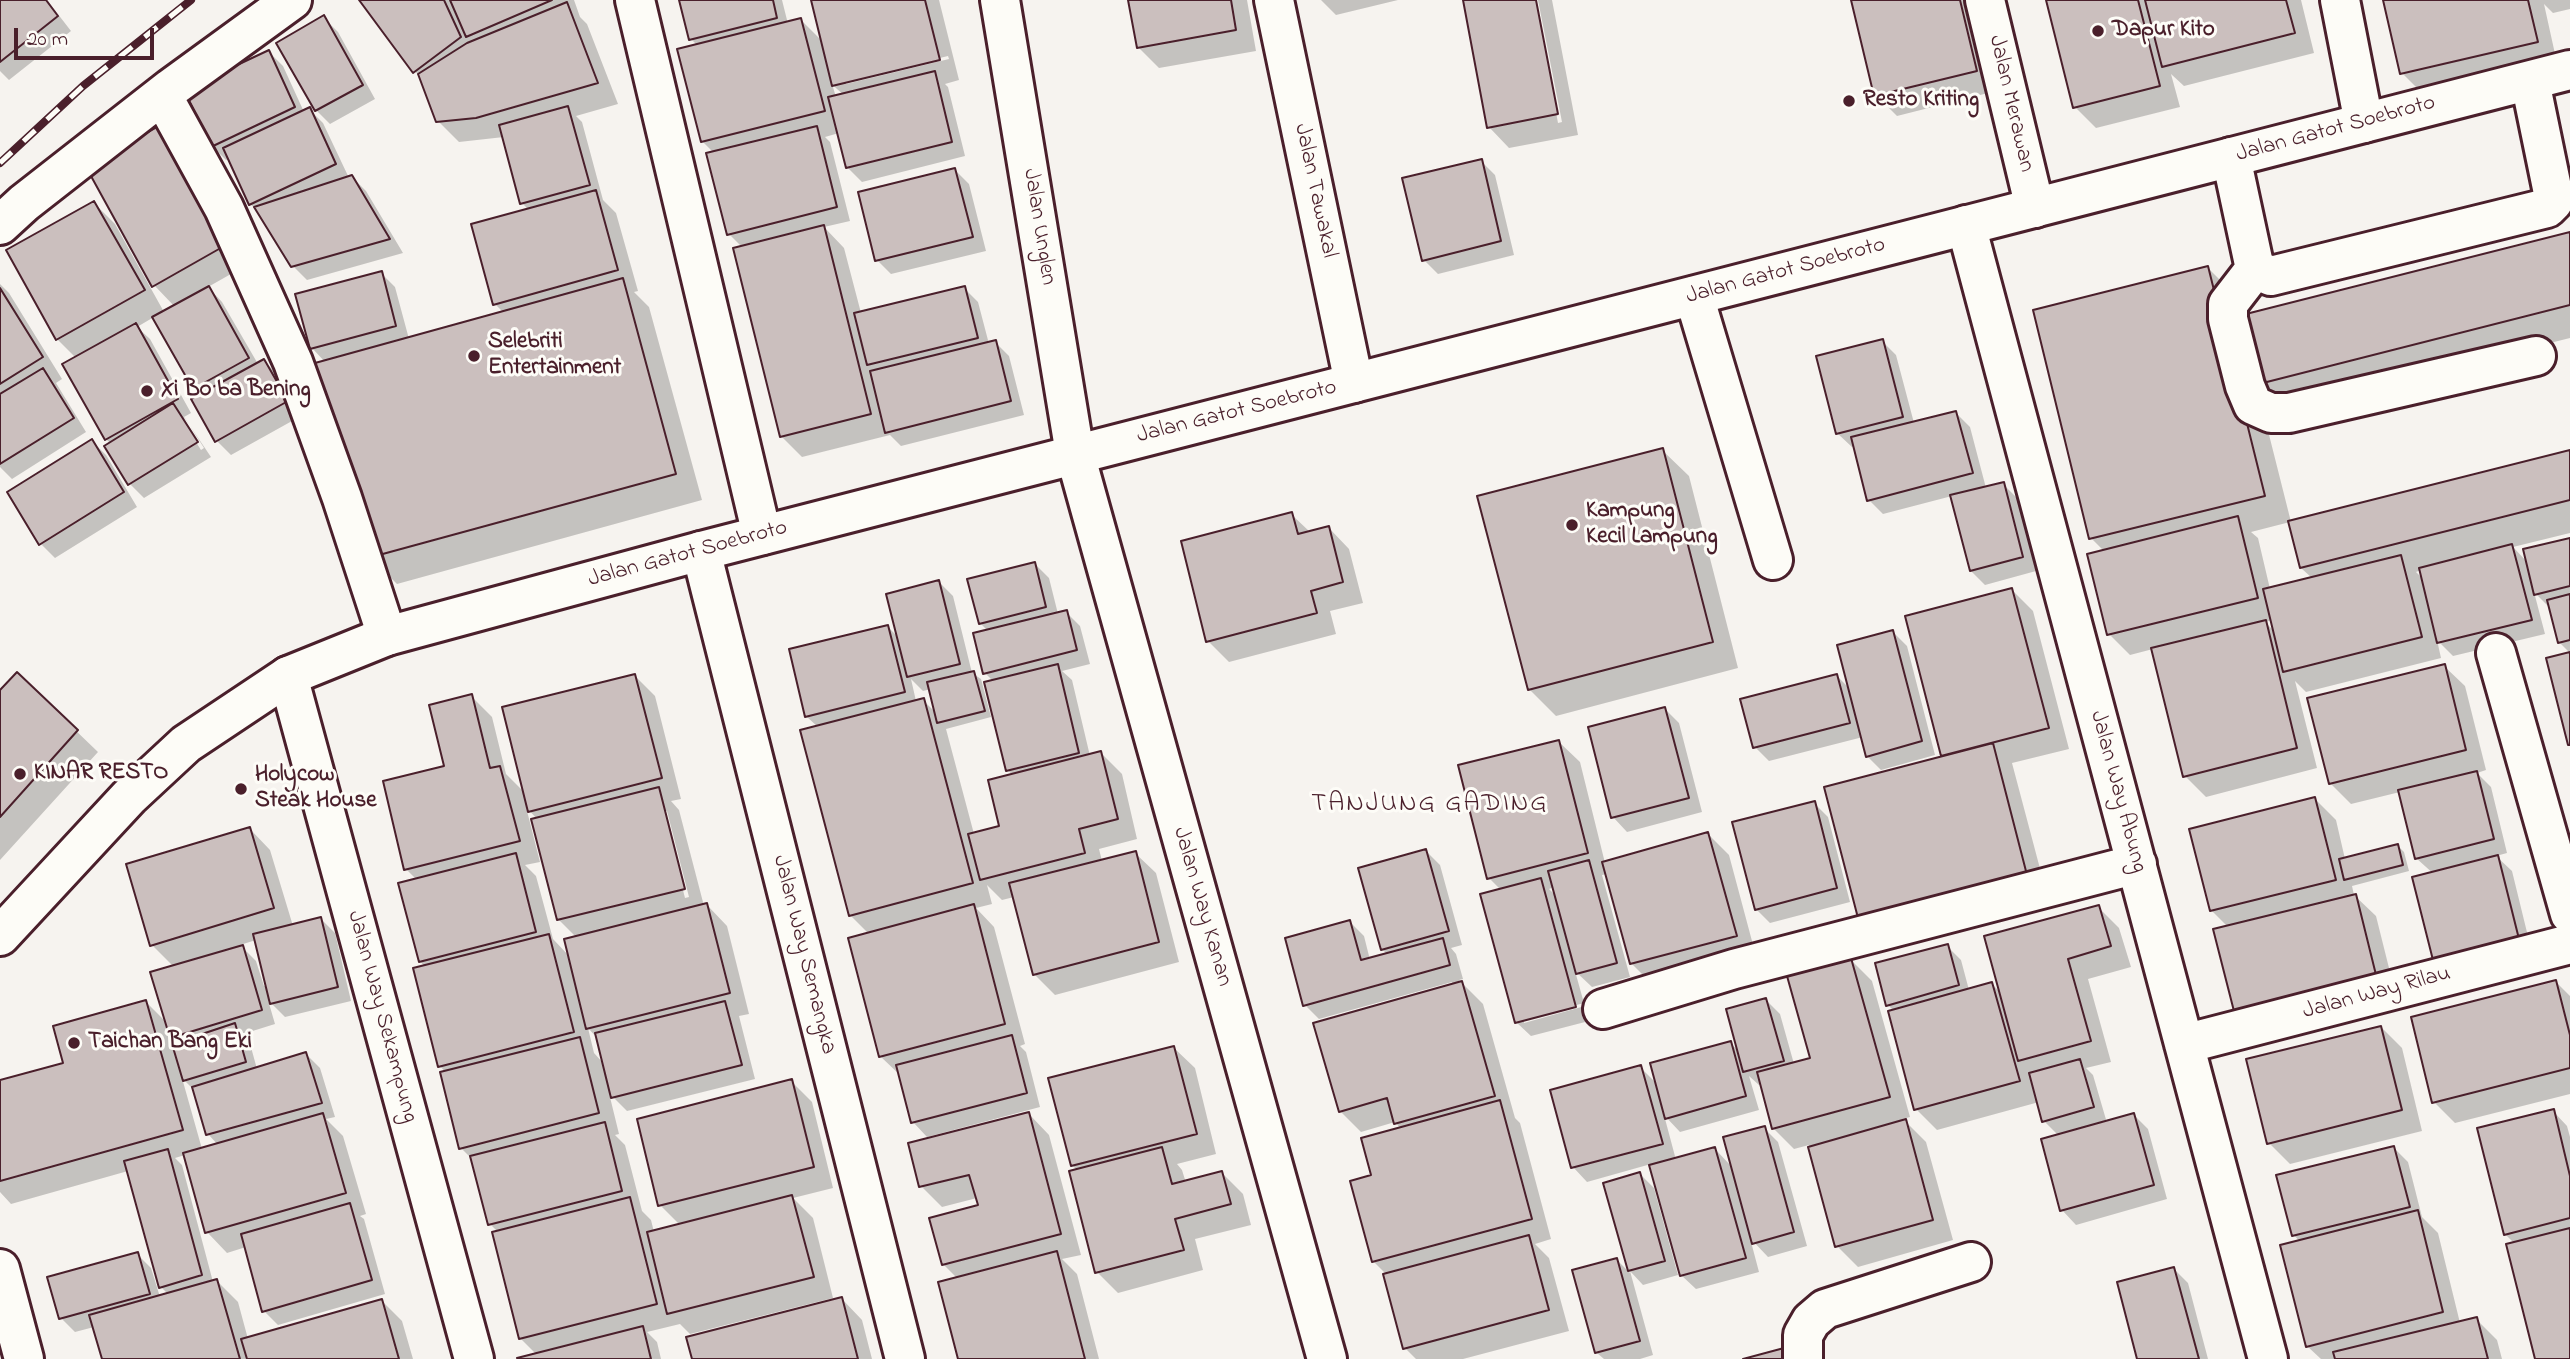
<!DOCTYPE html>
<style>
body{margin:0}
#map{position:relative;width:2570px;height:1359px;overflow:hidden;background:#f6f3ef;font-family:"Indie Flower",sans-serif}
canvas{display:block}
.scale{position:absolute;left:14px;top:28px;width:140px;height:32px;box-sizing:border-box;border:4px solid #4a1f2b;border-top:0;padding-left:9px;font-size:21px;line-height:24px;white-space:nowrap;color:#4a1f2b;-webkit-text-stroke:5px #fdfcf7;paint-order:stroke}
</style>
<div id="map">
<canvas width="2570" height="1359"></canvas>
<div class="scale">20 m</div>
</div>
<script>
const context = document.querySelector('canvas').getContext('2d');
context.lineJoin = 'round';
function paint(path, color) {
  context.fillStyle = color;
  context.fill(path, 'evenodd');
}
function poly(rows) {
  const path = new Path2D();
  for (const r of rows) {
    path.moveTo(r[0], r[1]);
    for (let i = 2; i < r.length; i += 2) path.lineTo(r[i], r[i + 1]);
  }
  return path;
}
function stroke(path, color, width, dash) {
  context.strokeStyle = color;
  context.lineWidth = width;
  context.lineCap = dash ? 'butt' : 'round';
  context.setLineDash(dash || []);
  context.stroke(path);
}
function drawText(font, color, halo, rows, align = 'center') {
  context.font = font + ' "Indie Flower",sans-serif';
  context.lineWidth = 6;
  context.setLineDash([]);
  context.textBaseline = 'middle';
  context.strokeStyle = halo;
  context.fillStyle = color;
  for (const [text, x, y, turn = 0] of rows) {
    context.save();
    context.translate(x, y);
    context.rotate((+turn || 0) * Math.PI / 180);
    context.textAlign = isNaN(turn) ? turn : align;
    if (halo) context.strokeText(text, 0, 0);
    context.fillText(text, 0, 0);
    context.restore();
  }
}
paint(poly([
 [0,0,47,0,71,31,9,80,0,71],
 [361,0,574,0,580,17,587,24,618,104,576,116,582,122,603,200,616,213,638,291,634,292,649,307,702,500,397,584,370,557,325,362,312,348,381,273,395,287,409,339,504,313,495,304,529,210,522,203,504,137,459,142,438,121,422,80],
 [684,0,782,0,788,24,801,20,824,43,813,0,939,0,959,80,945,84,948,87,965,156,862,182,848,168,839,133,825,137,830,142,850,221,824,227,844,248,861,313,964,288,978,302,989,344,995,342,1009,356,1024,415,901,446,890,435,802,457,781,436,743,248,729,234,714,153,702,141,698,46,691,39],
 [948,56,949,59,846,84,846,81],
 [832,84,837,89,844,95,836,97],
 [1130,0,1247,0,1256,51,1159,68,1138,47],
 [1321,0,1398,0,1336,15],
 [1464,0,1535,0,1558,123,1562,122,1538,0,1552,0,1578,135,1509,148,1489,127],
 [1852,0,1974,0,1996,91,1897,116,1876,95],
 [2048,0,2301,0,2314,53,2184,86,2171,74,2180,107,2096,128,2075,107],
 [2385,0,2570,0,2570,9,2553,13,2544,4,2557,63,2423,94,2402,73],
 [324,18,338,32,375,99,330,124,316,110],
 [269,52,283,66,304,112,309,109,323,123,349,178,352,177,366,191,403,253,307,280,293,266,259,212,250,204,230,159,226,160,212,146],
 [159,128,245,266,208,287,222,302,258,364,264,361,278,375,301,416,231,455,217,441,194,400,201,395,194,388,154,317,137,327,150,339,191,413,184,417,211,457,144,498,130,484,106,447,111,444,106,439,76,358,57,339,9,251,94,203,115,224,164,312,175,307,154,285],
 [185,418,204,448,201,450,182,420],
 [1481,161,1495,175,1514,255,1438,274,1424,260],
 [955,170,969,184,986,251,891,274,877,260],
 [2570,234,2570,338,2283,410,2256,383,2291,522,2570,452,2570,533,2513,547,2528,563,2570,539,2570,653,2559,642,2551,609,2534,592,2545,634,2453,656,2437,640,2441,658,2306,692,2295,681,2317,768,2206,797,2185,776,2153,649,2130,655,2109,634,2104,551,2091,538,2208,268,2234,294,2240,317],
 [2290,522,2301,568,2312,578,2270,589,2258,538,2251,532],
 [2421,570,2424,580,2416,572],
 [2272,620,2275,632,2265,622],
 [0,284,9,293,62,379,56,383,86,432,12,479,0,467],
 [1882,341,1896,355,1914,423,1956,413,1970,427,1986,488,2003,484,2017,498,2036,571,1985,585,1971,571,1952,496,1883,514,1869,500,1855,446,1852,447,1837,433],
 [92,441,106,455,137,507,55,558,41,544,9,493],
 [1662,450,1689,476,1738,668,1556,716,1529,689],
 [1291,514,1310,532,1329,528,1349,549,1363,603,1330,611,1336,634,1229,662,1208,641],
 [1035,564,1049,578,1058,614,1066,612,1080,626,1090,664,1062,671,1072,680,1090,756,1101,753,1122,774,1137,839,1099,849,1102,861,1135,853,1156,873,1179,962,1055,995,1034,974,1014,897,1002,900,987,885,992,904,976,908,994,927,1025,1044,1020,1046,1026,1052,1040,1107,927,1137,913,1122,901,1076,880,1056,869,934,851,916,818,727,807,717,888,627,899,638,939,582,953,596,972,673,981,679,991,717,946,729,974,834,1001,827,1012,775,1008,770,994,682,985,673,988,631,980,623],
 [911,679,923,691,931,689,937,714,923,700,916,701],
 [2012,590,2033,611,2069,749,2012,763,2047,895,1880,938,1943,758,1907,617],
 [1893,632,1907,646,1935,755,1881,770,1867,756,1863,737,1769,761,1755,747,1837,676,1851,690],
 [2444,666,2465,686,2486,770,2477,773,2491,787,2507,853,2496,856,2512,871,2535,965,2416,858,2400,792,2351,804,2330,783],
 [17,674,98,752,0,860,0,693],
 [635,676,655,696,681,799,671,801,679,810,704,906,707,905,727,926,749,1014,739,1016,755,1079,627,1111,609,1093,619,1134,615,1135,625,1145,642,1211,651,1220,654,1232,680,1225,660,1205,791,1081,812,1102,833,1188,793,1198,813,1218,833,1298,690,1334,680,1324,647,1332,657,1342,661,1359,521,1359,537,1355,520,1338,498,1232,490,1224,474,1161,461,1148,446,1073,440,1066,425,967,420,961,417,880,406,869,446,768,471,696,492,717,506,774,525,793],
 [526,807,537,819,559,920,577,938,570,957,553,939,536,876,525,865,540,862],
 [663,811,667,811,689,897,685,898],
 [588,1028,598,1039,604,1064,594,1053],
 [1665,709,1679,723,1702,812,1627,832,1613,817],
 [1559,742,1580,762,1605,863,1708,834,1729,855,1756,956,1652,984,1631,963,1607,874,1602,875,1630,977,1592,987,1575,971,1589,1021,1531,1036,1516,1022,1501,890,1489,878],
 [1554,887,1557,897,1549,889],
 [1584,1003,1585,1006,1524,1023,1524,1019],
 [2315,799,2336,820,2345,859,2398,846,2404,852,2409,871,2352,886,2354,895,2376,916,2399,1008,2228,927,2211,910],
 [1814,803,1828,817,1850,902,1770,923,1756,909],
 [250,829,270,850,293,926,321,919,335,933,351,1001,285,1017,268,1000,275,1024,243,1034,249,1040,257,1069,306,1054,320,1068,335,1117,326,1119,343,1136,366,1214,360,1216,364,1219,385,1294,278,1325,264,1311,246,1247,227,1253,207,1232,185,1155,175,1158,182,1165,213,1282,217,1281,238,1302,248,1339,382,1301,402,1321,413,1359,104,1359,94,1327,75,1332,61,1318,137,1254,151,1268,160,1297,168,1294,161,1287,128,1171,11,1204,0,1192,0,1082,65,1064,145,1001,168,1024,174,967,152,945],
 [256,940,267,986,264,986,256,961,240,945],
 [170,1034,179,1043,173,1045],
 [182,1078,195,1091,208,1134,218,1145,202,1149],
 [1426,851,1440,865,1462,945,1451,948,1456,954,1463,979,1459,980,1483,1004,1515,1118,1520,1123,1551,1239,1535,1244,1549,1258,1569,1331,1463,1359,1416,1359,1405,1348,1387,1275,1374,1262,1373,1176,1401,1129,1395,1122,1361,1132,1340,1111,1453,986,1452,982,1319,1019,1305,1005,1350,922,1364,936,1370,960,1388,955,1382,949],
 [2098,907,2119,928,2131,967,2088,979,2111,1062,2086,1068,2093,1075,2107,1123,2134,1115,2148,1129,2167,1199,2076,1225,2062,1210,2059,1136,2044,1121,2039,1102,1937,1130,1916,1109,1894,1011,1888,1005,1947,946,1961,960,1969,990,1992,984,2002,994],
 [1851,960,1872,981,1910,1117,1903,1119,1926,1142,1953,1240,1858,1267,1837,1246,1809,1145,1794,1149,1773,1128,1762,1084,1759,1085,1749,1076,1759,1110,1680,1132,1664,1115,1676,1160,1715,1149,1733,1168,1764,1128,1778,1142,1807,1246,1768,1257,1750,1238,1759,1272,1696,1289,1681,1275,1651,1164,1587,1182,1573,1167,1640,1067,1657,1084,1730,1043,1740,1052,1766,1000,1780,1014,1794,1064,1812,1059],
 [2556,982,2570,996,2570,1094,2455,1123,2434,1102],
 [2381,1027,2402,1048,2422,1131,2290,1164,2269,1143],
 [1174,1048,1195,1068,1216,1154,1177,1164,1182,1170,1186,1183,1222,1173,1243,1194,1251,1225,1195,1239,1203,1270,1118,1293,1097,1272,1078,1171,1072,1165],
 [2553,1111,2567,1126,2570,1137,2570,1359,2537,1359,2514,1243,2505,1234],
 [1029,1114,1049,1135,1081,1255,1062,1259,1077,1274,1099,1359,960,1359,958,1279,943,1264,980,1207,977,1198,942,1207,921,1186],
 [2394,1148,2408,1162,2422,1217,2438,1233,2460,1323,2476,1319,2497,1340,2502,1359,2321,1359,2307,1346,2300,1242,2294,1235],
 [1640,1174,1654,1188,1678,1275,1643,1285,1630,1271,1653,1355,1640,1359,1604,1359,1597,1353,1575,1271,1616,1259,1630,1273,1605,1184],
 [2174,1269,2188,1283,2208,1359,2138,1359],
 [842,1299,862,1320,872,1359,694,1359]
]), '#0003');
const building = poly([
 [0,0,46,0,58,16,0,62,0,0],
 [359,0,444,0,461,37,413,73,359,0],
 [450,0,552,0,466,37,450,0],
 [679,0,773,0,777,18,689,40,679,0],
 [811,0,925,0,940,60,832,86,811,0],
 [1128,0,1231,0,1236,30,1137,48,1128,0],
 [1463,0,1536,0,1558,114,1487,128,1463,0],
 [1851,0,1960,0,1977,71,1874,96,1851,0],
 [2046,0,2138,0,2160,86,2073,108,2046,0],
 [2145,0,2286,0,2295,33,2162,67,2145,0],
 [2383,0,2528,0,2538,42,2400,74,2383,0],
 [567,2,598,83,476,118,436,122,418,74,467,43,567,2],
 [324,15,363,85,315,111,276,43,324,15],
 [801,18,825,111,701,142,677,49,801,18],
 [269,50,295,107,211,147,184,90,269,50],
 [935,71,952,142,846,168,828,97,935,71],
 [568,106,590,185,520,204,499,125,568,106],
 [310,107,336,164,249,205,223,148,310,107],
 [159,126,226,245,152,287,86,167,159,126],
 [817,126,837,207,727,235,706,153,817,126],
 [1482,159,1501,241,1422,261,1402,178,1482,159],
 [955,168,973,237,875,261,858,192,955,168],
 [352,175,390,239,291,267,254,207,352,175],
 [596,190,618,270,493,305,471,224,596,190],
 [94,201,145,290,56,340,6,250,94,201],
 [824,225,871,414,780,437,733,248,824,225],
 [2570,232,2570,305,2255,385,2238,316,2570,232],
 [2208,266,2265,496,2089,539,2033,310,2208,266],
 [382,271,396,326,310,349,295,294,382,271],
 [623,278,676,474,368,558,315,363,623,278],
 [209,286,249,358,193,389,152,317,209,286],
 [965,286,978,338,867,365,854,313,965,286],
 [0,288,43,357,0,384,0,288],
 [136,323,178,399,105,440,62,364,136,323],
 [1883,339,1903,417,1836,434,1816,356,1883,339],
 [996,340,1011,401,885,433,870,371,996,340],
 [264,359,288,401,215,442,191,399,264,359],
 [43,368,74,418,0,464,0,394,43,368],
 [173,403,198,442,128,485,104,446,173,403],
 [1956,411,1973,473,1867,501,1851,437,1956,411],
 [92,439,124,492,39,545,7,492,92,439],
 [1663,448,1713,642,1528,690,1477,496,1663,448],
 [2570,450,2570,500,2300,568,2288,521,2570,450],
 [2004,482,2023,557,1970,571,1950,495,2004,482],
 [1292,512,1298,534,1329,526,1343,582,1311,591,1317,613,1206,642,1181,541,1292,512],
 [2238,516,2258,598,2107,635,2087,554,2238,516],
 [2570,538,2570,586,2534,595,2523,549,2570,538],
 [2512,544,2532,620,2437,643,2419,568,2512,544],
 [2401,555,2422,637,2283,672,2263,589,2401,555],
 [1035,562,1046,607,979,624,967,579,1035,562],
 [939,580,960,664,907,677,886,594,939,580],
 [2012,588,2049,728,1941,756,1905,616,2012,588],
 [2570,594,2570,640,2558,643,2547,600,2570,594],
 [1067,610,1077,650,983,674,973,633,1067,610],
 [2266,620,2297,748,2183,777,2151,648,2266,620],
 [888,625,905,692,805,717,789,649,888,625],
 [1893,630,1922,741,1866,757,1837,645,1893,630],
 [2570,652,2570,745,2568,745,2546,658,2570,652],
 [1058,664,1079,753,1006,771,984,682,1058,664],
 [2445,664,2466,750,2329,784,2307,698,2445,664],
 [974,671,985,711,937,723,927,682,974,671],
 [17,672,78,730,0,817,0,690,17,672],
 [635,674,662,778,528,812,502,707,635,674],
 [1837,674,1850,723,1753,748,1740,699,1837,674],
 [472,694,490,768,500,766,520,841,404,870,383,781,444,766,429,705,472,694],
 [924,698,973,883,849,916,800,730,924,698],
 [1665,707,1689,798,1611,818,1588,727,1665,707],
 [1559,740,1588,853,1487,879,1458,765,1559,740],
 [1993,743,2027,875,1858,918,1824,787,1993,743],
 [1101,751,1118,819,1079,829,1085,853,980,880,968,834,999,826,988,780,1101,751],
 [2477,771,2494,839,2415,859,2398,790,2477,771],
 [659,787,685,889,557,920,531,819,659,787],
 [2315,797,2336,880,2210,911,2189,829,2315,797],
 [1815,801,1837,888,1755,910,1732,822,1815,801],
 [250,827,274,908,150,946,126,864,250,827],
 [1708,832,1737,936,1630,964,1602,862,1708,832],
 [2398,844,2403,865,2344,880,2339,859,2398,844],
 [1426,849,1449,931,1381,950,1358,868,1426,849],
 [1136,851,1159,942,1033,975,1009,883,1136,851],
 [516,853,536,932,419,962,398,883,516,853],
 [2498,855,2522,951,2436,972,2412,877,2498,855],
 [1589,860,1617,963,1576,974,1548,871,1589,860],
 [1541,878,1576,1007,1515,1023,1480,894,1541,878],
 [2356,894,2379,987,2237,1023,2213,929,2356,894],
 [707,903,730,993,586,1029,564,939,707,903],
 [974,904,1005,1024,879,1057,848,938,974,904],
 [2099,905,2111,946,2068,959,2091,1041,2018,1061,1984,936,2099,905],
 [321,917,338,987,270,1004,253,934,321,917],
 [1350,920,1361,960,1443,938,1450,965,1303,1006,1285,938,1350,920],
 [549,934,574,1032,438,1067,413,968,549,934],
 [1948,944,1959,985,1886,1006,1875,963,1948,944],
 [243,945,262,1010,170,1038,150,972,243,945],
 [1851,958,1890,1097,1772,1129,1757,1072,1810,1058,1787,976,1851,958],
 [2556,980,2570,1035,2570,1068,2432,1103,2411,1017,2556,980],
 [1462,981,1495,1096,1394,1124,1387,1098,1339,1112,1313,1023,1462,981],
 [1992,982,2020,1081,1914,1110,1888,1011,1992,982],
 [1766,998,1784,1061,1743,1072,1726,1009,1766,998],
 [146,1000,183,1130,0,1181,0,1080,63,1063,53,1026,146,1000],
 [725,1001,742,1065,611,1098,595,1033,725,1001],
 [235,1023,246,1062,183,1081,172,1044,235,1023],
 [2381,1026,2402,1110,2267,1144,2246,1059,2381,1026],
 [1012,1035,1027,1093,911,1123,896,1065,1012,1035],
 [580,1037,599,1113,459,1149,440,1072,580,1037],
 [1731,1041,1746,1096,1665,1119,1650,1063,1731,1041],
 [1174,1046,1197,1134,1071,1166,1048,1078,1174,1046],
 [306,1052,322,1103,206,1135,192,1087,306,1052],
 [2080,1059,2094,1107,2042,1122,2029,1073,2080,1059],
 [1641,1065,1663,1144,1571,1168,1550,1090,1641,1065],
 [792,1079,814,1167,658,1206,637,1119,792,1079],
 [1500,1100,1532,1219,1372,1262,1350,1181,1371,1175,1361,1138,1500,1100],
 [2554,1109,2570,1176,2570,1218,2504,1235,2477,1128,2554,1109],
 [1029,1112,1061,1234,942,1265,929,1218,978,1205,969,1175,919,1187,908,1143,1029,1112],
 [323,1113,346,1193,205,1233,183,1153,323,1113],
 [2134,1113,2154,1185,2060,1211,2041,1139,2134,1113],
 [1906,1119,1933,1220,1835,1247,1808,1147,1906,1119],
 [605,1122,622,1191,488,1225,470,1156,605,1122],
 [1765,1126,1794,1232,1752,1244,1723,1137,1765,1126],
 [2394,1146,2410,1207,2292,1236,2276,1175,2394,1146],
 [1162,1147,1172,1184,1222,1171,1231,1204,1175,1219,1184,1250,1095,1273,1069,1171,1162,1147],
 [1715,1147,1746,1258,1680,1276,1649,1165,1715,1147],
 [168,1149,202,1275,159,1288,124,1161,168,1149],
 [1640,1172,1665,1261,1628,1271,1603,1183,1640,1172],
 [792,1195,814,1277,667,1314,647,1232,792,1195],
 [630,1197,657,1304,519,1339,492,1232,630,1197],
 [350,1203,372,1280,262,1312,241,1234,350,1203],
 [2418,1210,2443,1312,2306,1347,2280,1245,2418,1210],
 [2570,1228,2570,1359,2535,1359,2506,1244,2570,1228],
 [1529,1235,1549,1310,1403,1349,1383,1274,1529,1235],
 [1057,1251,1085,1359,958,1359,938,1282,1057,1251],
 [138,1252,150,1294,59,1319,47,1277,138,1252],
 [1617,1258,1640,1341,1595,1353,1572,1270,1617,1258],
 [2174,1267,2199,1359,2137,1359,2117,1282,2174,1267],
 [217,1279,240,1359,102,1359,89,1315,217,1279],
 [842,1297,858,1359,692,1359,686,1337,842,1297],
 [382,1299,399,1359,247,1359,241,1339,382,1299],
 [2477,1317,2488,1359,2335,1359,2333,1352,2477,1317],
 [643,1326,651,1359,518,1359,517,1358,643,1326],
 [1784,1348,1786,1359,1743,1359,1784,1348]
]);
paint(building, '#cbbfbe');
stroke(building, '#4a1f2b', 2);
const minor = poly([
 [635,0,762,535],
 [1000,0,1075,454,1327,1359],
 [1274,0,1354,383],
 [1985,0,2035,208],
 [2340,0,2364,123],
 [162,95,224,208,293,362,342,498,387,636],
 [2231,157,2255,269,2271,276,2547,208,2553,202,2553,193,2530,81],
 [0,225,24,203,171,88,292,0],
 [1966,225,2268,1359],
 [2255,269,2228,304,2228,319,2245,386,2253,405,2271,413,2289,413,2536,356],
 [1694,296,1773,560],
 [701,551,905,1359],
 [2496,653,2570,914],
 [288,676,474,1359],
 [1603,1009,1734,969,2137,864],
 [2184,1044,2570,944],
 [0,1269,24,1359],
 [1803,1359,1803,1335,1811,1321,1825,1309,1971,1262]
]);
const major = poly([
 [0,936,129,797,186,744,288,676,387,636,701,551,2570,70]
]);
stroke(minor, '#4a1f2b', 44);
stroke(major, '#4a1f2b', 44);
stroke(minor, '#fdfcf7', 38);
stroke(major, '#fdfcf7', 38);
const rail = poly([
 [0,163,83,86,191,0]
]);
stroke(rail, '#4a1f2b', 8);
stroke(rail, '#fdfcf7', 5, [16]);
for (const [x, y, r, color] of [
 [2098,31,7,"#4a1f2b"],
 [1849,101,7,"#4a1f2b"],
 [474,356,7,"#4a1f2b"],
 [147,391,7,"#4a1f2b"],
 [1572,525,7,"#4a1f2b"],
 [20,774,7,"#4a1f2b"],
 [241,789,7,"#4a1f2b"],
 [74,1043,7,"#4a1f2b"]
]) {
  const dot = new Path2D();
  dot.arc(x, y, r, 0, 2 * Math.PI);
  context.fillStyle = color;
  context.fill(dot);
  stroke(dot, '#fdfcf7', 2.5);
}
drawText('bold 23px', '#4a1f2b', '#fdfcf7', [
 ["Dapur Kito",2112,31],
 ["Resto Kriting",1863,101],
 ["Selebriti",488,343],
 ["Entertainment",488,369],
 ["Xi Bo ba Bening",161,391],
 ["Kampung",1586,512],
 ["Kecil Lampung",1586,538],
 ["KINAR RESTO",34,774],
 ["Holycow",255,776],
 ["Steak House",255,802],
 ["Taichan Bang Eki",88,1043]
], 'left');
drawText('23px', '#4a1f2b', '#fdfcf7', [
 ["Jalan Merawan",2010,104,77],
 ["Jalan Gatot Soebroto",2336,130,-15],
 ["Jalan Tawakal",1314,191,78],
 ["Jalan Unglen",1038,227,81],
 ["Jalan Gatot Soebroto",1786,272,-15],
 ["Jalan Gatot Soebroto",1237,413,-14],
 ["Jalan Gatot Soebroto",688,555,-15],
 ["Jalan Way Abung",2117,792,75],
 ["Jalan Way Kanan",1201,907,74],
 ["Jalan Way Semangka",803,955,76],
 ["Jalan Way Rilau",2377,994,-15],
 ["Jalan Way Sekampung",381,1017,75]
]);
context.letterSpacing = '2px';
drawText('26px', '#4a1f2b', '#fdfcf7', [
 ["TANJUNG GADING",1430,806]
]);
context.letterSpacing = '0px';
</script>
